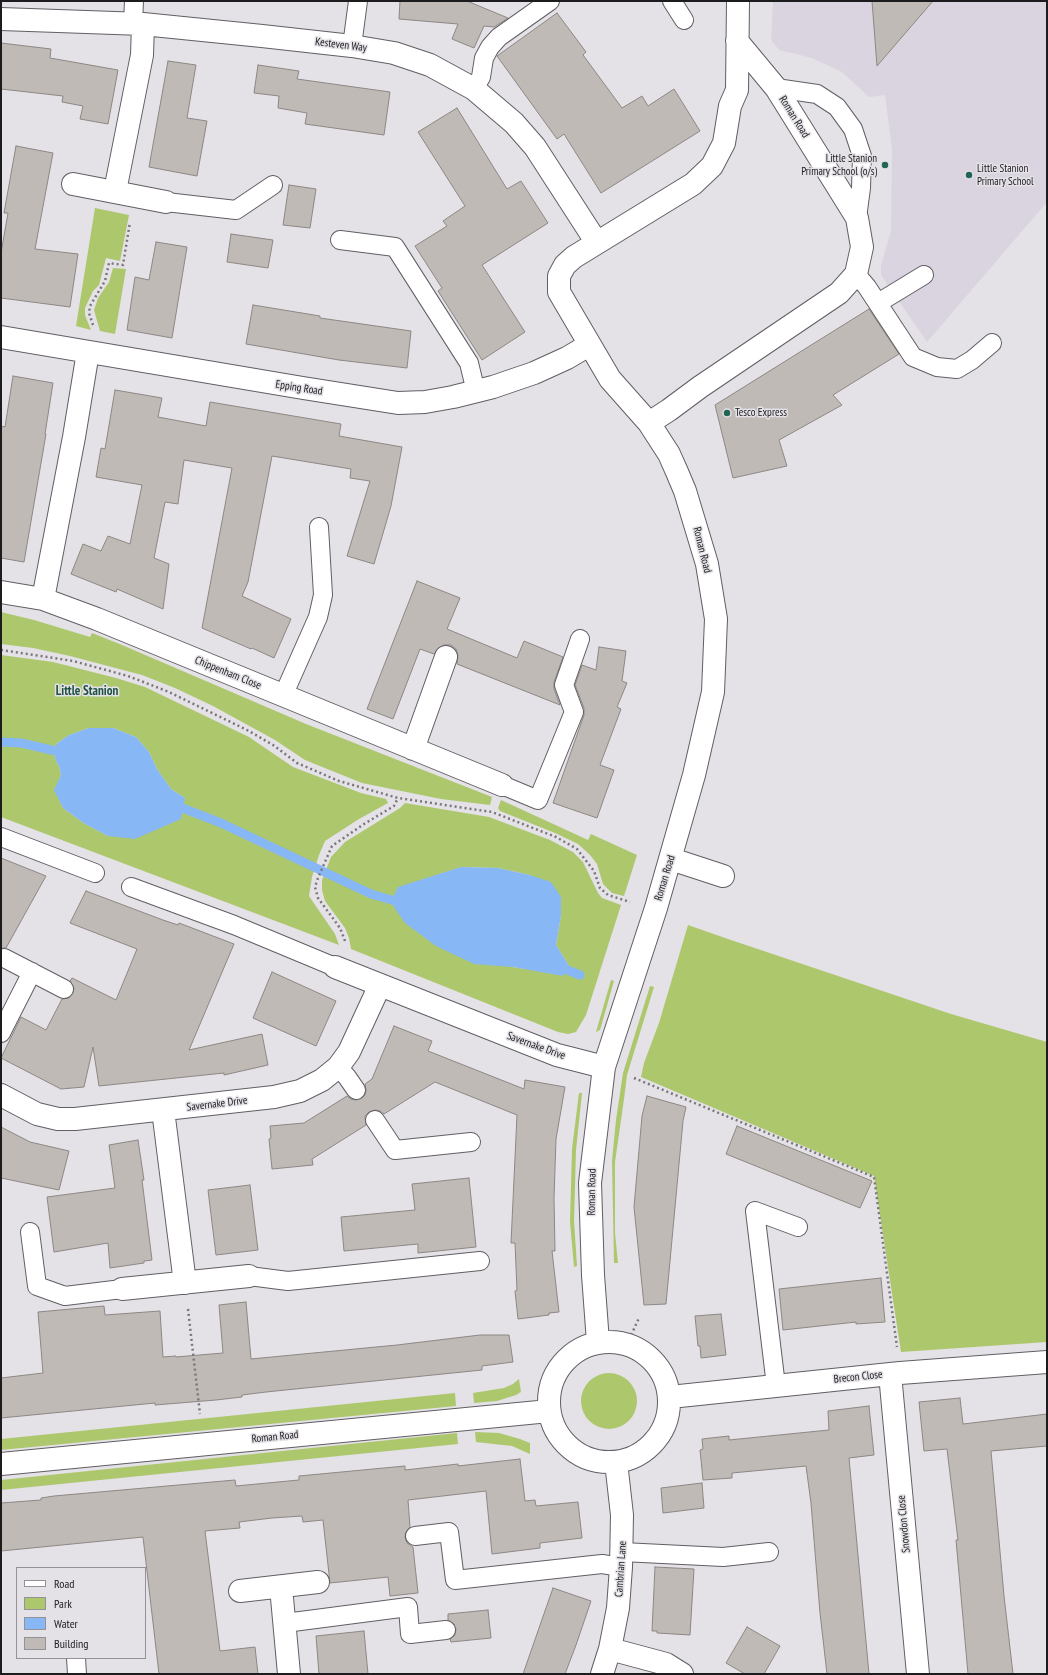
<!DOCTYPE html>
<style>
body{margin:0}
#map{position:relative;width:1048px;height:1675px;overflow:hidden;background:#e4e1e7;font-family:"PT Sans Narrow",sans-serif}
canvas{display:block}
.frame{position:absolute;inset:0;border:2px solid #1c1b1d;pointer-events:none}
.legend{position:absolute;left:16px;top:1567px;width:130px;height:92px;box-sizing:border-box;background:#e4e1e7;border:1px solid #949296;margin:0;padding:5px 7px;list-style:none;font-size:12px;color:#1c1b1d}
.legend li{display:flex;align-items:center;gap:8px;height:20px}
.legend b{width:20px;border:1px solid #949296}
</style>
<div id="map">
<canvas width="1048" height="1675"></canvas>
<div class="frame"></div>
<ul class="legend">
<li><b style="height:5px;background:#fff"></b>Road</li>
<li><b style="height:11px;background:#adc76d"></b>Park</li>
<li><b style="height:11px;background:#87b7f4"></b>Water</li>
<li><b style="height:11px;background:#c0bab6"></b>Building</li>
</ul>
</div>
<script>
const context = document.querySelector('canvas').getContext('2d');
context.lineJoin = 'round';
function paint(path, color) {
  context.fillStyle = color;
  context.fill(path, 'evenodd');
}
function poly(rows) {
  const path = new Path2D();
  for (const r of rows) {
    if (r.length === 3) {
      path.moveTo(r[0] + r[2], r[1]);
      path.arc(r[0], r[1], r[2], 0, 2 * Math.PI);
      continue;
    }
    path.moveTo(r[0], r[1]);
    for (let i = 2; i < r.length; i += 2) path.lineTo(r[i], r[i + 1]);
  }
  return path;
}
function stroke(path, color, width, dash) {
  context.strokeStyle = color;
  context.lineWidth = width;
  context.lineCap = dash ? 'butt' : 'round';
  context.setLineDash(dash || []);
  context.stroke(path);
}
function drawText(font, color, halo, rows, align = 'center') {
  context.font = font + ' "PT Sans Narrow",sans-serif';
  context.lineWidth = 3;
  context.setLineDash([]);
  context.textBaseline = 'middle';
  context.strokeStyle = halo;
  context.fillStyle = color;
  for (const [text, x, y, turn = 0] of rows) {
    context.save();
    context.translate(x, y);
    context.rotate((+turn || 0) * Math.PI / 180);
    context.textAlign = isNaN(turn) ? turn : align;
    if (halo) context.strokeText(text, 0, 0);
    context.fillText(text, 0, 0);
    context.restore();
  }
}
paint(poly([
 [773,1,1047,1,1047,202,927,342,881,275,881,265,891,231,892,149,885,95,869,97,842,72,812,58,779,50,771,40]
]), '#dad4e0');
paint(poly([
 [95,208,129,215,120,261,106,258,99,285,93,291,85,308,85,315,91,330,76,326],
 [113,268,126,269,115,334,100,331,94,310,98,298,109,282],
 [1,612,34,620,90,637,92,633,122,645,306,724,492,797,490,805,441,799,362,783,305,760,275,740,213,706,175,688,142,675,70,656,33,648,1,644],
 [1,655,53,662,116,678,145,687,249,737,293,767,361,793,386,799,388,803,359,819,325,841,319,855,312,877,309,896,335,934,339,945,1,817],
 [89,728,113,728,136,737,149,752,157,769,171,789,185,798,108,836,85,824,63,808,55,790,61,775,59,766,55,759,56,744,69,735],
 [501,800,588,840,591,834,637,855,624,896,612,893,603,884,597,864,590,855,578,844,555,833,500,811,498,808],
 [405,803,489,817,550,840,573,852,583,862,598,893,602,898,621,905,586,1015,576,1032,568,1034,558,1032,351,949,349,938,345,928,325,901,322,890,322,880,331,857,345,842,400,808],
 [461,867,498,868,530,875,561,916,556,945,568,964,563,975,513,967,398,888],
 [688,925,728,939,951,1014,1047,1042,1047,1342,901,1352,874,1176,641,1077,644,1063,659,1023],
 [611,980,614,981,600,1030,596,1032],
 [650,986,654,987,627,1075,624,1099,615,1162,615,1233,618,1263,614,1263,612,1161,616,1120,623,1073],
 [579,1093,582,1093,576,1150,574,1221,577,1266,574,1267,570,1222,572,1149],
 [609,1401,28],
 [519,1379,521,1392,516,1395,497,1401,474,1403,473,1393,504,1388,513,1384],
 [455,1393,456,1406,1,1450,1,1439],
 [475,1432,499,1433,520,1439,530,1443,530,1454,512,1446,476,1442],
 [457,1433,458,1444,1,1490,1,1480]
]), '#adc76d');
paint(poly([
 [89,728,113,728,136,737,149,752,157,769,171,789,185,798,181,819,135,839,108,836,85,824,63,808,54,790,61,775,59,766,55,759,56,744,69,735],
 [461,867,498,868,530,875,551,882,561,897,561,916,556,945,568,964,563,976,513,967,474,964,436,946,405,923,394,907,392,899,398,887]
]), '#87b7f4');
stroke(poly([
 [1,742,21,743,56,751,66,756],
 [172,804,221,823,371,894,402,903],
 [555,965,580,975]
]), '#87b7f4', 9);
const building = poly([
 [400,1,467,1,508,18,494,27,484,26,474,48,452,39,458,24,399,19,400,1],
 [872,1,933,1,877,66,872,1],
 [557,13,586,52,583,55,622,108,642,96,648,106,674,89,700,131,601,193,564,134,557,139,497,56,557,13],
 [1,43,51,49,50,58,118,70,108,124,80,119,83,106,62,102,63,96,1,89,1,43],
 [168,61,196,65,187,118,207,121,197,176,149,167,168,61],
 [258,65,299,71,297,79,390,92,384,135,305,124,307,113,278,108,279,96,254,93,258,65],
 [457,108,507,189,521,181,548,223,482,265,525,332,482,360,438,291,442,288,415,246,447,226,443,221,465,206,418,132,457,108],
 [16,146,53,153,35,249,78,254,70,307,1,298,1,253,8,213,4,213,16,146],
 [289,185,316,189,310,228,283,225,289,185],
 [231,234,273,240,268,268,227,262,231,234],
 [156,242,187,247,172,338,127,330,135,277,149,280,156,242],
 [253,305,320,316,320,318,411,331,407,368,339,360,246,344,253,305],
 [869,309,899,354,833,395,842,405,779,440,787,466,733,478,715,405,869,309],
 [13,376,53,383,45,434,46,434,24,562,1,558,1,426,5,427,13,376],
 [115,390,162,398,158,417,206,426,210,402,341,424,339,436,402,447,391,506,374,564,347,556,370,481,350,478,351,469,272,456,248,582,242,596,291,619,274,658,252,648,251,649,202,628,232,468,184,460,178,504,165,502,154,558,169,564,163,609,117,589,116,592,71,574,83,544,101,551,108,536,130,544,142,485,96,477,101,448,105,449,115,390],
 [417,581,460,598,447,629,517,658,524,641,563,657,554,682,554,689,560,705,457,664,458,655,456,649,451,645,444,645,438,648,434,654,420,649,393,719,367,709,417,581],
 [599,647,626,651,622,681,627,683,617,707,621,709,600,765,614,770,597,818,553,803,584,715,584,708,575,685,582,665,596,670,599,647],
 [1,858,46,876,6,948,1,948,1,858],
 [86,891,163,920,178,925,179,923,234,944,189,1050,262,1034,268,1065,224,1075,224,1073,99,1086,93,1047,84,1087,61,1089,1,1058,21,1017,46,1030,62,999,69,998,73,993,74,988,70,981,72,978,116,1000,137,949,70,923,86,891],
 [272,972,336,1001,316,1046,253,1018,272,972],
 [394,1026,432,1041,428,1051,524,1089,525,1080,565,1087,556,1139,554,1198,555,1251,552,1251,559,1312,549,1313,549,1315,518,1319,515,1291,517,1290,515,1243,511,1243,517,1115,435,1082,384,1114,380,1111,375,1110,369,1112,365,1116,366,1125,312,1159,313,1165,272,1169,269,1139,271,1138,270,1126,304,1123,347,1096,351,1099,356,1100,362,1098,365,1095,366,1090,365,1084,372,1079,394,1026],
 [647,1096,686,1107,683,1121,666,1304,644,1305,634,1207,642,1116,647,1096],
 [737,1126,872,1181,860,1208,726,1154,737,1126],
 [1,1127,30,1142,69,1151,59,1190,1,1178,1,1127],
 [138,1140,144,1180,142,1180,152,1260,144,1261,144,1263,110,1268,108,1243,54,1252,47,1197,115,1188,109,1145,138,1140],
 [469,1178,476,1247,418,1253,418,1244,344,1251,341,1217,415,1210,412,1184,469,1178],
 [250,1185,258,1250,216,1255,208,1190,250,1185],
 [881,1278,885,1322,856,1324,856,1322,783,1330,779,1289,881,1278],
 [246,1302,251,1359,397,1345,480,1335,509,1335,513,1362,482,1366,482,1370,266,1392,242,1395,242,1397,216,1400,155,1405,155,1403,1,1418,1,1378,43,1373,38,1312,104,1306,105,1315,160,1311,163,1357,176,1356,176,1357,223,1353,219,1305,246,1302],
 [721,1314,726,1355,701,1358,700,1346,698,1346,695,1316,721,1314],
 [960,1398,963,1424,1047,1414,1047,1446,991,1451,1004,1596,1013,1674,968,1674,956,1540,958,1540,947,1449,924,1451,919,1402,960,1398],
 [869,1406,874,1455,849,1458,869,1674,827,1674,820,1613,811,1503,806,1466,732,1473,732,1478,703,1480,700,1450,703,1449,702,1439,729,1436,729,1440,829,1430,828,1411,869,1406],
 [520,1459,525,1501,535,1500,536,1506,578,1502,582,1538,540,1543,540,1548,492,1554,486,1491,408,1500,410,1527,406,1532,405,1537,407,1543,413,1547,418,1593,390,1596,388,1577,330,1583,323,1520,303,1522,302,1516,272,1518,239,1522,240,1528,205,1531,220,1651,255,1647,258,1674,159,1674,143,1537,1,1551,1,1503,41,1500,41,1498,54,1496,235,1480,236,1486,299,1480,299,1476,405,1466,405,1470,458,1464,458,1466,520,1459],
 [702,1483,704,1508,663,1513,661,1488,702,1483],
 [655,1567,694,1569,690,1635,657,1633,657,1631,652,1631,655,1567],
 [553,1588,591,1601,576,1645,565,1674,523,1674,553,1588],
 [488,1610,491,1638,451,1642,450,1639,455,1635,456,1629,454,1624,448,1620,448,1614,488,1610],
 [747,1627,780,1646,764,1674,745,1674,726,1663,747,1627],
 [364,1631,368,1674,319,1674,316,1636,364,1631]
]);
paint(building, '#c0bab6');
stroke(building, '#8d8784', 1);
const lane = poly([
 [672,1,684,20],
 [133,23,134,1],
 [352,46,358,1],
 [776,88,817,94,837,107,853,129,862,156,861,188,857,218],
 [474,89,481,77,484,58,490,47,499,37,550,1],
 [166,202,236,210,273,185],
 [340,240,395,247,469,363,476,392],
 [856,274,867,287,913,357,937,367,957,369,972,360,992,343],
 [878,303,924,275],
 [283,696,318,617,323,595,319,527],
 [502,785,538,800,574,712,564,685,580,639],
 [1,837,95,873],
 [131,887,234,925,335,967],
 [4,958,64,989],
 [1,1033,32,972],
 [338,1067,347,1077,356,1090],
 [375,1120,395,1150,471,1142],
 [30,1232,37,1286,65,1296,122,1289],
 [249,1276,288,1281,480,1261],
 [776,1386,755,1211,798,1227],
 [415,1536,449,1532,455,1580,602,1564,621,1567],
 [622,1552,723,1557,769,1552],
 [285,1623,408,1607,410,1634,446,1630],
 [76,1658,77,1674]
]);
const street = poly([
 [1,19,143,24,262,36,352,46,394,53,430,65,474,89,514,123,535,147,597,243],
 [73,184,166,202],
 [115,191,142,55,143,24],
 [1,337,303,388,398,403,425,402,453,397,493,387,534,373,567,358,589,345],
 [649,423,669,410,700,387,839,293,856,274,862,247,857,218,776,88,737,41],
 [1,592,43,599,97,619,502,785],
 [43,599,74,437,88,352],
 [413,749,446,657],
 [671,859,723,876],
 [335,967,557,1055,604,1067],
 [1,1095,37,1114,58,1119,75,1119,274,1097,300,1091,322,1080,338,1067,349,1052,380,985],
 [163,1110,185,1283],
 [122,1289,249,1276],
 [609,1402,60],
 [598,1342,593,1275,590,1183,604,1067,656,908,694,775,713,692,716,619,707,564,685,491,677,472,669,454,649,423,610,379,559,292,559,276,565,265,574,257,693,184,712,166,724,143,730,106,737,90,738,1],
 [890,1374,918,1674],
 [670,1397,900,1373,1047,1362],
 [1,1464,549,1411],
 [281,1587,289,1674],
 [240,1591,318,1582],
 [610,1649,666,1664,682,1674],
 [602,1674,610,1649,618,1608,621,1567,622,1515,616,1462]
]);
stroke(lane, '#615e64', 20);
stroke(street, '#615e64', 24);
stroke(poly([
 [93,325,89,313,90,306,105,281,109,263,123,265,130,222],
 [1,650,73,661,128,676,169,692,249,731,273,745,297,763,339,781,398,798,492,812,556,837,577,849,594,871,600,888,608,895,630,902],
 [345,941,340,928,318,898,315,887,318,878,332,846,364,824,394,806,398,798],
 [634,1078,874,1177,897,1347],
 [188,1309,200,1414],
 [627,1344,639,1318]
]), '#79777b', 2.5, [2, 3]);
stroke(lane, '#fff', 18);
stroke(street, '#fff', 22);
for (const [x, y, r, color] of [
 [885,165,4,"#226555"],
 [969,175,4,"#226555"],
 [727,413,4,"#226555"]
]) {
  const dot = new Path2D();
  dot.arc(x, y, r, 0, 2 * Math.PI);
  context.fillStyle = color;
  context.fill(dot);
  stroke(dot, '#e4e1e7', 1.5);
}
drawText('11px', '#1c1b1d', '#e4e1e7', [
 ["Kesteven Way",341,45,7],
 ["Roman Road",794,117,58],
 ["Epping Road",299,388,9],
 ["Roman Road",702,550,76],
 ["Chippenham Close",228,673,22],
 ["Roman Road",665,878,-73],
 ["Savernake Drive",536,1046,20],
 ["Savernake Drive",217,1104,-7],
 ["Roman Road",592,1192,-89],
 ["Brecon Close",858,1377,-6],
 ["Roman Road",275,1437,-6],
 ["Snowdon Close",904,1524,-95],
 ["Cambrian Lane",621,1569,-86]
]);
drawText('11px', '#1c1b1d', '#e4e1e7', [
 ["Little Stanion",877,159,"right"],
 ["Primary School (o/s)",877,172,"right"],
 ["Little Stanion",977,169],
 ["Primary School",977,182],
 ["Tesco Express",735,413]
], 'left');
drawText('bold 13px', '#1e5245', '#e4e1e7', [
 ["Little Stanion",87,691]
]);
</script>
